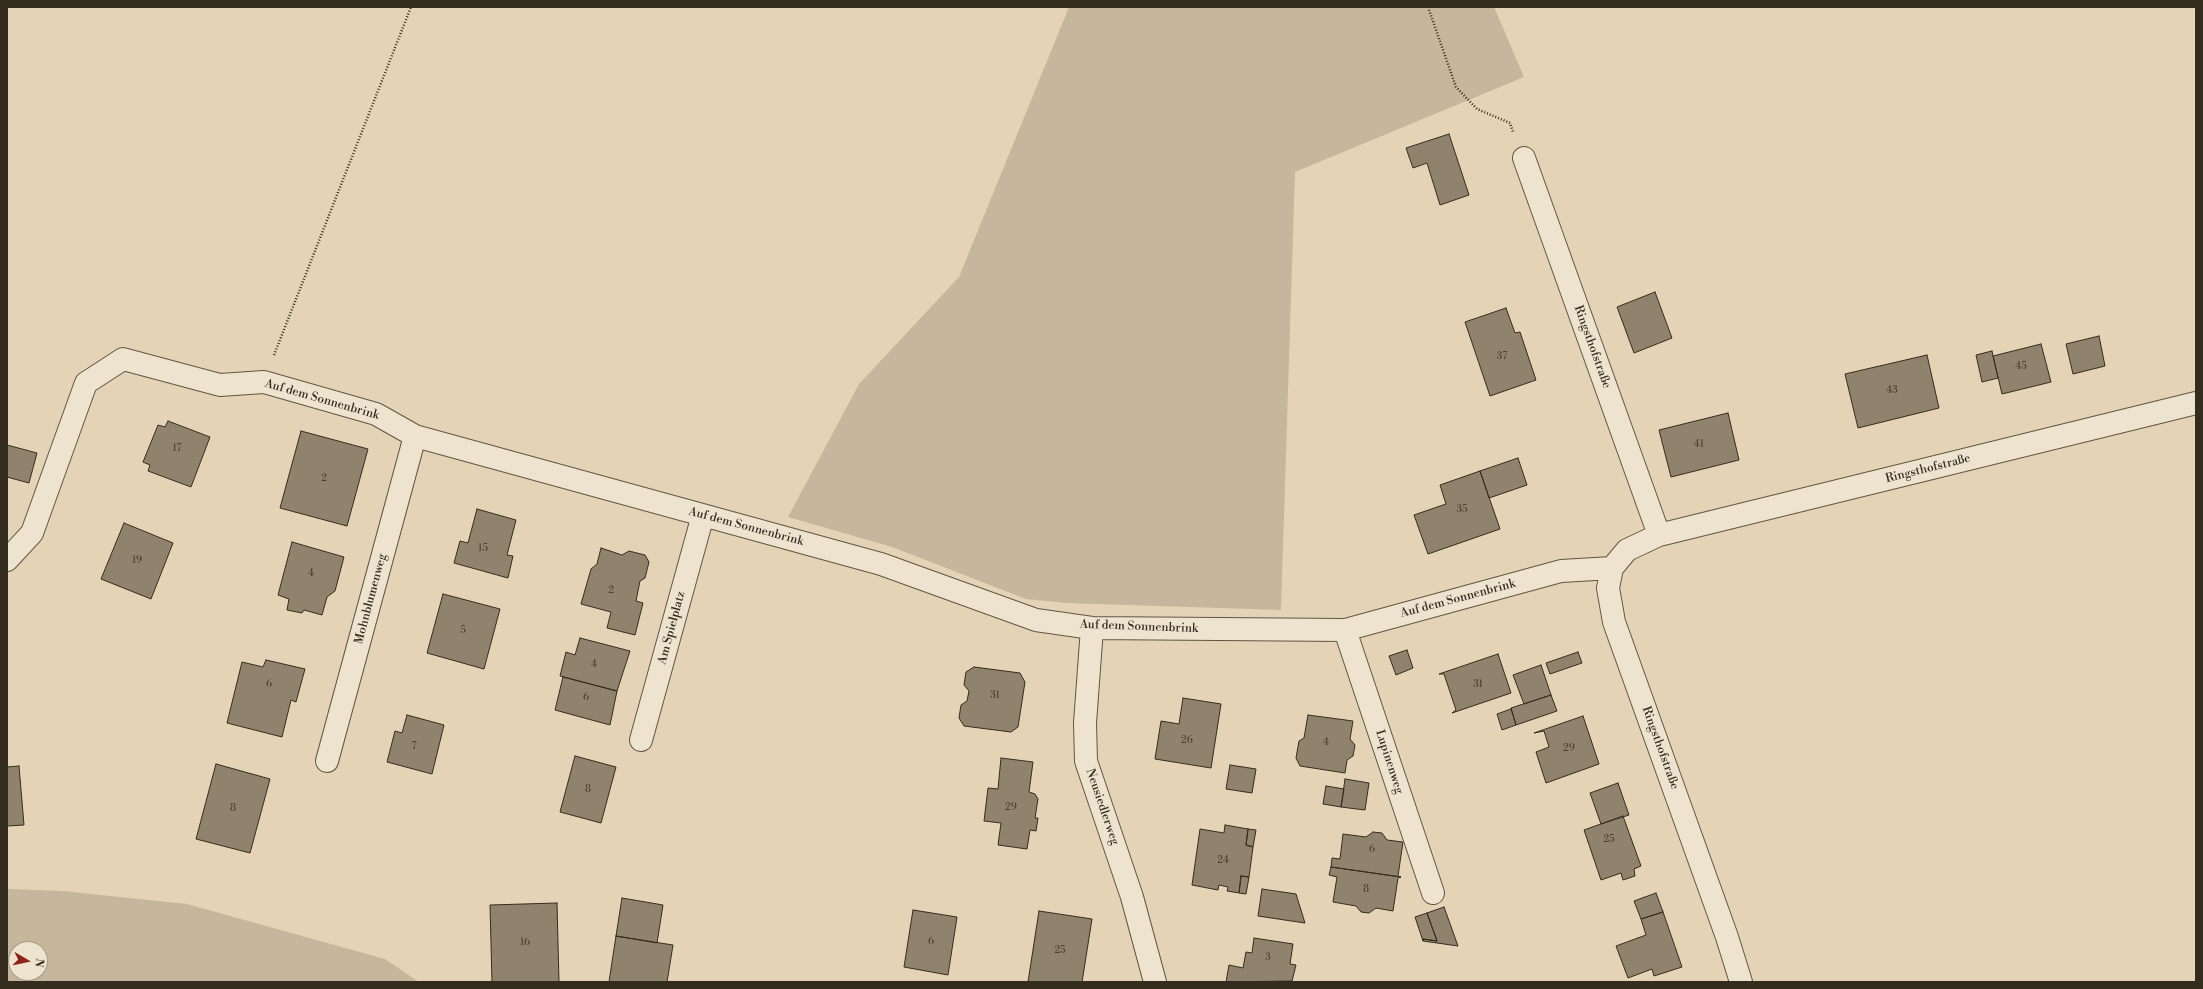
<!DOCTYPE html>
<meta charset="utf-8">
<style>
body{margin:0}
#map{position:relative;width:2203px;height:989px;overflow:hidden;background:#e4d4b5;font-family:"Libre Bodoni",serif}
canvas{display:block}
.frame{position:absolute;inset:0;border:8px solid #352c20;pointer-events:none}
.north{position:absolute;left:8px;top:941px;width:40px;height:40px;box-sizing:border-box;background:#ede3cf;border:1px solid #a39a89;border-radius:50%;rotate:99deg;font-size:11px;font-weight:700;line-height:16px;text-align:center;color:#352c20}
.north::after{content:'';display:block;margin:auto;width:14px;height:18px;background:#8f2418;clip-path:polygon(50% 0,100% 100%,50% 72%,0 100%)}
</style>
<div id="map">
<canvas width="2203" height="989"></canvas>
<div class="frame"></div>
<div class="north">N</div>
</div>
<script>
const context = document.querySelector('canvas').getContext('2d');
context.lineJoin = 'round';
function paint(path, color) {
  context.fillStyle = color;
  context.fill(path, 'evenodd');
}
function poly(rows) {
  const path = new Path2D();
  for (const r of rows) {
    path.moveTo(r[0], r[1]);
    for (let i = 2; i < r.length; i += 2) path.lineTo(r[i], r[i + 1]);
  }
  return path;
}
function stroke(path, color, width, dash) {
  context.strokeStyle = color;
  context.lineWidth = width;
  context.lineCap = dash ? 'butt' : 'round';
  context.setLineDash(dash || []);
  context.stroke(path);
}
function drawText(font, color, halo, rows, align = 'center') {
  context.font = font + ' "Libre Bodoni",serif';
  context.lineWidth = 3;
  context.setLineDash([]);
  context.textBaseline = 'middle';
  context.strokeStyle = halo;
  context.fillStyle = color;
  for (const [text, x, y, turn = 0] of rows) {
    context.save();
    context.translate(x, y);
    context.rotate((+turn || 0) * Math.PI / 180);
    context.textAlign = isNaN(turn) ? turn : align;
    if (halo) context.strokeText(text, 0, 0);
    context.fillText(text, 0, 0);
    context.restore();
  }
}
paint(poly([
 [1069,7,1494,7,1524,77,1295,172,1281,610,1066,603,1026,599,892,547,788,517,859,384,959,277],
 [7,889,63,891,187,904,385,959,419,982,7,982],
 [16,949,40,949,40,973,16,973]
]), '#c6b79c');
const building = poly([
 [1449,134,1469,195,1440,205,1427,163,1413,168,1406,148,1449,134],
 [1655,292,1672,338,1634,353,1617,307,1655,292],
 [1506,308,1515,333,1520,332,1536,380,1490,396,1465,322,1506,308],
 [2099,336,2105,366,2073,374,2066,344,2099,336],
 [2041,344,2051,382,2002,394,1993,356,2041,344],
 [1992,351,1998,378,1982,382,1976,355,1992,351],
 [1927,355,1939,408,1858,428,1845,374,1927,355],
 [1728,413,1739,460,1671,477,1659,430,1728,413],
 [168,421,210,437,191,487,148,471,150,465,143,462,158,425,165,427,168,421],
 [301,431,368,449,347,526,280,508,301,431],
 [7,445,37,453,29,483,7,477,7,445],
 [1518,458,1527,485,1489,498,1480,471,1518,458],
 [1480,471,1500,529,1428,554,1414,515,1446,504,1440,485,1480,471],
 [477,509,516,520,507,555,513,556,508,578,454,563,460,541,468,543,477,509],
 [124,523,173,543,151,599,101,579,124,523],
 [292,542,344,557,335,591,327,597,322,615,304,610,302,613,287,610,289,599,278,595,292,542],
 [601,548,622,555,629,551,645,555,649,562,645,578,640,581,636,601,643,603,635,635,607,628,611,612,581,604,591,569,597,564,601,548],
 [443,594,500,609,484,669,427,653,443,594],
 [580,638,630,651,617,691,560,676,566,652,575,655,580,638],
 [1407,650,1413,668,1396,675,1389,656,1407,650],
 [1578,652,1582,663,1550,674,1546,663,1578,652],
 [1498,654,1511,693,1452,713,1456,710,1444,674,1439,674,1498,654],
 [266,660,305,669,296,702,291,700,282,737,227,723,242,662,263,667,266,660],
 [1541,665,1551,695,1524,704,1513,675,1541,665],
 [974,667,1020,673,1025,682,1018,727,1011,732,964,726,959,718,961,705,967,701,969,691,964,685,966,672,974,667],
 [563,677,617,691,610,725,555,710,563,677],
 [1551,695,1557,711,1516,725,1511,708,1551,695],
 [1183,698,1221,704,1211,768,1155,759,1161,721,1179,724,1183,698],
 [1511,709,1516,725,1502,730,1497,714,1511,709],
 [407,715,444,725,432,774,387,762,395,731,402,733,407,715],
 [1308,715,1353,721,1350,739,1355,745,1353,756,1347,760,1345,773,1300,766,1296,758,1299,741,1304,738,1308,715],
 [1583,716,1599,764,1546,783,1536,752,1549,747,1544,731,1534,733,1583,716],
 [575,756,616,767,601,823,560,812,575,756],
 [1001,758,1033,762,1029,792,1035,794,1038,799,1035,818,1038,818,1036,831,1030,830,1027,849,998,845,1001,823,984,821,988,788,998,789,1001,758],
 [216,764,270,779,250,853,196,839,216,764],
 [1230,765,1256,769,1252,793,1226,789,1230,765],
 [19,766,24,825,7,826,7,767,19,766],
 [1345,779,1369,783,1365,810,1341,807,1345,779],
 [1618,783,1629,815,1601,824,1590,793,1618,783],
 [1326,786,1344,789,1341,807,1323,804,1326,786],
 [1623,816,1641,866,1634,869,1635,876,1623,880,1621,873,1601,880,1584,830,1623,816],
 [1225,825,1248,829,1246,845,1253,847,1249,877,1241,876,1239,893,1227,891,1228,887,1219,885,1218,890,1192,885,1200,829,1224,833,1225,825],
 [1248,829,1256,830,1253,847,1246,845,1248,829],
 [1373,832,1382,833,1387,840,1403,842,1398,876,1401,877,1331,867,1332,858,1340,859,1343,834,1366,837,1373,832],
 [1331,867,1401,877,1398,878,1393,911,1376,908,1369,913,1361,912,1356,906,1333,902,1337,877,1329,875,1331,867],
 [1241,876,1249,877,1246,894,1239,893,1241,876],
 [1262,889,1296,894,1305,923,1258,916,1262,889],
 [1656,893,1663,912,1641,919,1634,901,1656,893],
 [622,898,663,905,657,943,616,936,622,898],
 [557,903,559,982,492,982,490,905,557,903],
 [1444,907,1458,946,1423,941,1423,939,1437,941,1427,913,1444,907],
 [913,910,957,917,948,975,904,967,913,910],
 [1039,911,1092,919,1082,982,1028,982,1039,911],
 [1663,912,1682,967,1654,976,1652,969,1628,978,1616,946,1646,935,1641,919,1663,912],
 [1427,913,1437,941,1423,939,1423,941,1415,917,1427,913],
 [616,936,673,945,667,982,609,982,616,936],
 [1254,938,1293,944,1290,964,1296,965,1292,981,1226,982,1229,965,1243,968,1246,952,1252,953,1254,938]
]);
paint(building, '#90836d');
stroke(building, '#352c20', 1);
const minor = poly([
 [1524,158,1659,535],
 [7,560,32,533,86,383,123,359,220,385,264,382,376,414,415,436,881,564,1036,620,1092,628,1345,630,1561,571,1612,568],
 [1092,628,1085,723,1086,761,1132,897,1155,982],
 [1345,630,1433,893],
 [641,740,703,515],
 [327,761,415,436],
 [1741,982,1727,937,1614,622,1608,588,1612,568,1627,550,1659,535,2196,403]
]);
stroke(minor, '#615645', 24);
stroke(poly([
 [1428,7,1456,87,1477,109,1510,123,1513,132],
 [274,355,411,7]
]), '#352c20', 2.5, [1, 2]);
stroke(minor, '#ede3cf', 22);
drawText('10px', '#4c4233', null, [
 ["37",1502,357],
 ["45",2021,367],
 ["43",1892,391],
 ["41",1699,445],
 ["17",177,449],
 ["2",324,479],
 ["35",1462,510],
 ["15",483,549],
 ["19",137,561],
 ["4",311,574],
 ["2",611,591],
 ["5",463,631],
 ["4",594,665],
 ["6",269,685],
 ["31",1478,685],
 ["31",995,696],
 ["6",586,698],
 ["26",1187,741],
 ["4",1326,743],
 ["7",414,747],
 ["29",1569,749],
 ["8",588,790],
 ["29",1011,808],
 ["8",233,809],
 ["25",1609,840],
 ["6",1372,850],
 ["24",1223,861],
 ["8",1366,890],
 ["6",931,942],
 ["16",525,943],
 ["25",1060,951],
 ["3",1268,958]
]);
drawText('12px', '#352c20', '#ede3cf', [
 ["Ringsthofstraße",1592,347,70],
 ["Auf dem Sonnenbrink",322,400,16],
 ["Ringsthofstraße",1928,469,-14],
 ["Auf dem Sonnenbrink",746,527,15],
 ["Mohnblumenweg",371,599,-75],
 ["Auf dem Sonnenbrink",1458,599,-15],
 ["Auf dem Sonnenbrink",1139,627,2],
 ["Am Spielplatz",672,628,-75],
 ["Ringsthofstraße",1660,748,70],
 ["Lupinenweg",1389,762,72],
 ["Neusiedlerweg",1102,807,71]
]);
</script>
